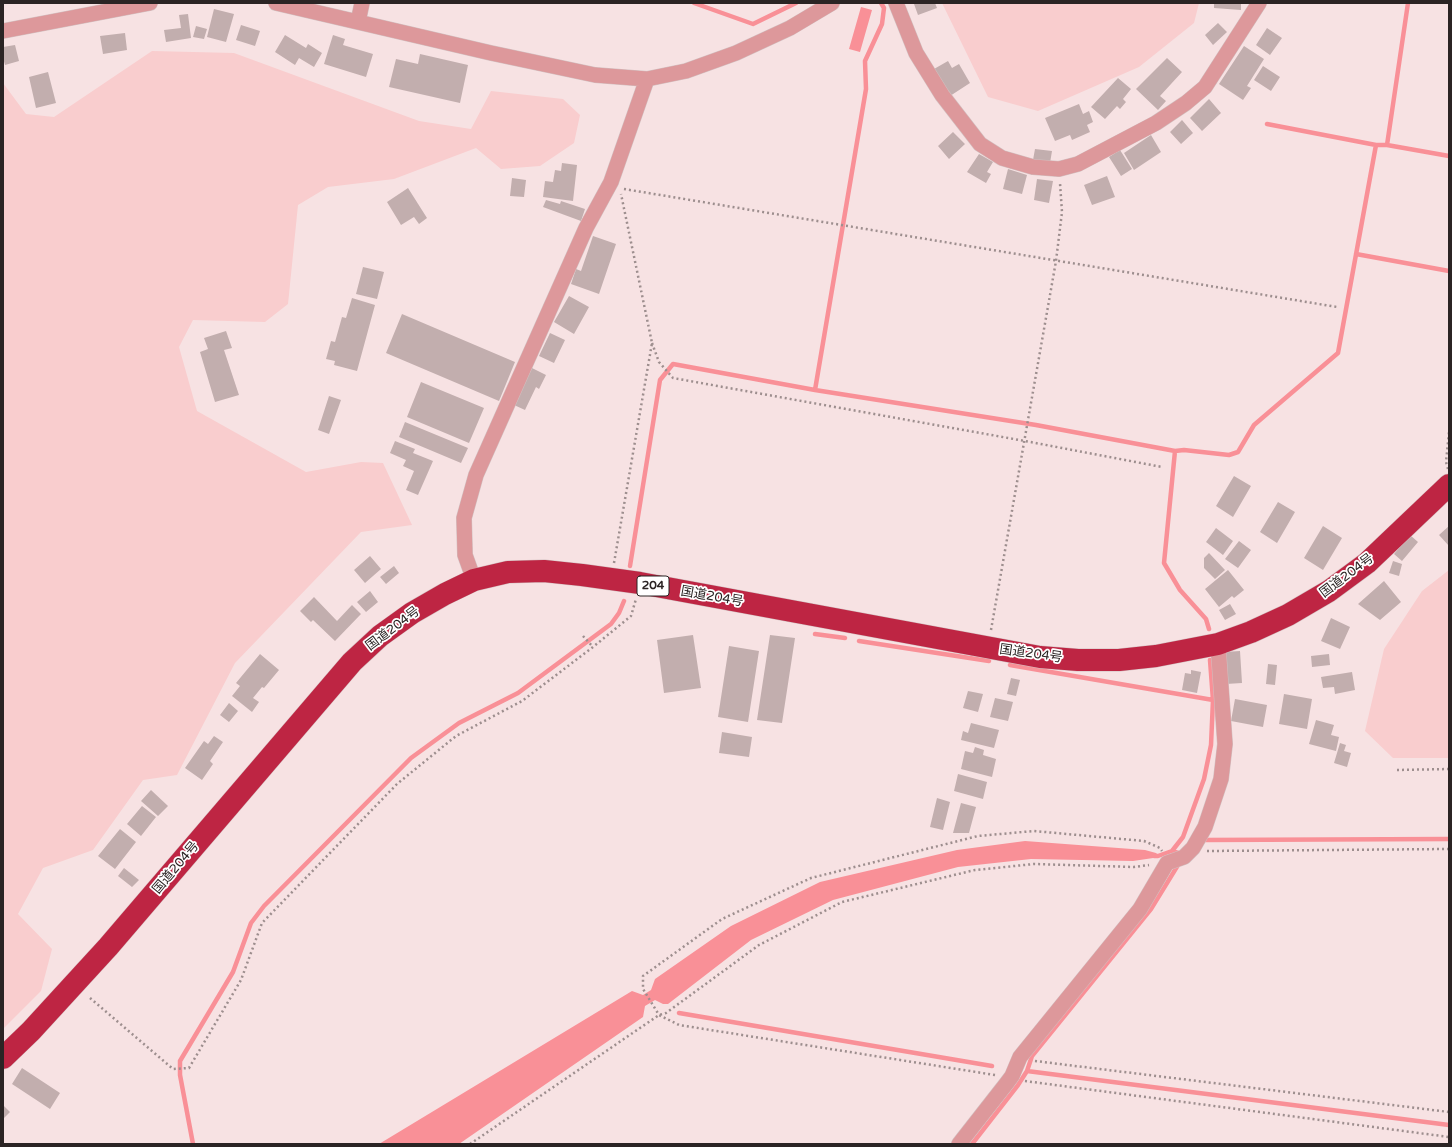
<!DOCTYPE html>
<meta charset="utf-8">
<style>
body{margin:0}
#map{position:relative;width:1452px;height:1147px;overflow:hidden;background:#f7e2e3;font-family:"Varela Round",sans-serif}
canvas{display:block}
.frame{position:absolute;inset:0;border:4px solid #2b2424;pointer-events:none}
</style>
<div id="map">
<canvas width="1452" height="1147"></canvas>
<div class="frame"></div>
</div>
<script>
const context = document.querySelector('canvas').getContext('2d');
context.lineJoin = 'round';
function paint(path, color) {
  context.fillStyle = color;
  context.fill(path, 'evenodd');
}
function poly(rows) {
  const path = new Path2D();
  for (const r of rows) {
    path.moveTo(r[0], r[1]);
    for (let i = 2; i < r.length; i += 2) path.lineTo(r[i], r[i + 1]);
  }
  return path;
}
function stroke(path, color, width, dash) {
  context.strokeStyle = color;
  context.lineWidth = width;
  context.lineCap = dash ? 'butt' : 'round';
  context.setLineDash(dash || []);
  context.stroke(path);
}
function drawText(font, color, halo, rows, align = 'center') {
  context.font = font + ' "Varela Round","Noto Sans JP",sans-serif';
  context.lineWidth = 3.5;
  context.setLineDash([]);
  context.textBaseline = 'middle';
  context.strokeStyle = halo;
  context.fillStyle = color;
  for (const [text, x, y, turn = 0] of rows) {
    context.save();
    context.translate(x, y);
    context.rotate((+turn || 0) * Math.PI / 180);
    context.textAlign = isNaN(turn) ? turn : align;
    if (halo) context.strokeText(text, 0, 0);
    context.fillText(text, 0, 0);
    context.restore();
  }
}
paint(poly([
 [942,3,1199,3,1194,23,1139,67,1038,111,988,97],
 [152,51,234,53,419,121,471,129,491,91,563,99,580,115,574,143,540,166,501,169,476,148,394,179,328,187,298,205,288,304,265,322,193,320,179,347,197,411,306,472,361,462,383,463,412,525,361,532,235,663,177,775,143,780,93,850,43,868,18,914,52,949,41,991,3,1029,3,83,26,114,54,117],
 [1449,570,1449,758,1393,758,1365,731,1384,649,1422,591]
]), '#f9cdce');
paint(poly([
 [861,7,872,10,860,52,849,49],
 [1025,841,1145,850,1156,853,1160,857,1133,861,1031,859,958,867,833,900,751,940,668,1004,663,1004,655,1000,645,1006,643,1017,459,1144,379,1144,632,991,643,995,651,990,655,979,731,926,820,882,957,850]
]), '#f99097');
stroke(poly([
 [694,3,753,24,796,3],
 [1267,124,1376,145,1387,145,1408,3],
 [1387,145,1449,156],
 [1356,254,1449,271],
 [815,390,866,89,865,61,882,24,884,8,881,3],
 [1175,451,1164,563,1180,590,1206,619,1209,629],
 [630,566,660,380,673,364,815,390,1036,425,1175,451,1184,450,1229,455,1238,452,1254,425,1338,353,1376,145],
 [815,634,845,638],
 [859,641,989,661],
 [1010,665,1213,700],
 [1204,840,1449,839],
 [1154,856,1158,856,1172,851,1183,837,1204,779,1211,745,1213,700,1210,660],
 [679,1013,992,1066],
 [1027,1071,1449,1125],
 [193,1144,180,1075,180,1061,233,972,251,923,264,906,411,758,459,723,518,693,611,624,619,613,624,601],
 [972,1144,1018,1085,1027,1071,1032,1056,1151,909,1178,865,1178,853,1172,851]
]), '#f99097', 4.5);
paint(poly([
 [915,3,935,3,937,8,918,15,914,4],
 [1214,3,1241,3,1241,10,1214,8],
 [214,9,234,14,226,42,207,37],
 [188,14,191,38,166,42,164,30,181,28,179,15],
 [1218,23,1227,32,1213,45,1205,35],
 [241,25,260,31,255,46,236,40],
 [196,26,207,29,204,39,193,37],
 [1267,28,1282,38,1270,55,1256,45],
 [125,33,127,50,103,54,100,36],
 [285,35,306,48,308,44,322,53,314,67,299,58,295,65,275,52],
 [333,35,345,39,343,45,373,54,366,77,324,64],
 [15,45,19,61,5,65,3,58,3,47],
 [1244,46,1264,59,1247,86,1251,88,1243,100,1219,84],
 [420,54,468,65,460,103,389,87,396,59,418,64],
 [1167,58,1182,72,1160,96,1166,101,1158,110,1136,89],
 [948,61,952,68,959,64,970,83,950,96,934,69],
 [1263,66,1280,77,1271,91,1254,80],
 [48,72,56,103,36,108,29,77],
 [1118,78,1131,89,1123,99,1126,102,1120,109,1117,106,1105,119,1091,107],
 [1209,99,1221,113,1202,131,1190,118],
 [1079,104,1083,114,1089,111,1093,122,1087,125,1090,132,1072,140,1070,135,1055,141,1045,118],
 [1182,120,1193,133,1181,144,1170,132],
 [953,132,965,144,949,159,938,146],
 [1151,135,1161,152,1134,170,1124,153],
 [1035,149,1052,151,1050,163,1033,160],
 [1120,150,1132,169,1121,176,1109,157],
 [979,154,993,162,987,172,991,174,986,183,967,172],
 [562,163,577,165,573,201,543,197,545,181,553,182,555,170,561,171],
 [1008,169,1027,175,1022,194,1003,189],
 [1107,176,1115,197,1092,205,1084,185],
 [512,178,526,180,524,197,510,196],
 [1037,179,1053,181,1049,203,1034,200],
 [408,188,427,218,419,224,414,217,401,225,387,202],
 [546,200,560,204,561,201,585,209,581,221,543,207],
 [593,236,616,244,599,294,571,284,576,269,581,271],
 [363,267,384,272,377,299,356,294],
 [569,296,589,307,574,334,554,322],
 [352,298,375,305,357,371,334,365,335,361,326,359,331,341,335,342,342,317,346,318],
 [402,314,515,362,499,401,386,353],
 [226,331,232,348,224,350,239,395,215,402,200,352,208,349,204,338],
 [550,333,565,340,554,363,539,356],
 [532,368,546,375,539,389,536,387,525,410,514,405],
 [421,382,484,408,469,443,407,417],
 [329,396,341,400,329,434,318,430],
 [405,422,468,448,461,463,399,437],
 [395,441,415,449,413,453,433,461,418,495,406,490,414,471,403,466,406,460,390,453],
 [1234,476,1251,486,1233,517,1216,506],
 [1278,502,1295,512,1277,543,1260,532],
 [1323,526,1342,538,1323,570,1304,558],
 [1449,526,1449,546,1439,535],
 [1216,528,1233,541,1223,555,1206,542],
 [1410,535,1418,542,1402,561,1394,554],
 [1239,541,1251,550,1238,568,1225,559],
 [1209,553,1225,570,1215,579,1204,568,1204,558],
 [370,556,381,569,365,583,354,570],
 [1393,561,1402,564,1399,576,1389,573],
 [394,566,399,573,386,584,380,577],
 [1228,570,1244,590,1234,598,1232,596,1219,607,1205,589],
 [1384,581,1401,602,1380,620,1358,604],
 [370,591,378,602,366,612,357,602],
 [314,597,337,621,352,605,361,614,335,641,313,620,311,622,300,611],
 [1230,604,1236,614,1225,620,1219,610],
 [1331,618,1350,627,1340,649,1321,641],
 [693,635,701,688,664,693,657,640],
 [770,635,795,638,782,723,757,720],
 [729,646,759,651,748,722,718,717],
 [1240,651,1242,683,1226,684,1224,652],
 [260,654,279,670,264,688,262,687,253,698,259,702,252,712,232,696,240,686,236,683],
 [1329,654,1330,665,1312,667,1311,656],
 [1268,664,1277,665,1275,685,1266,684],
 [1191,670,1201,672,1197,693,1182,690,1185,673,1191,674],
 [1352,672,1355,690,1335,694,1334,687,1323,688,1321,677],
 [1011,678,1020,680,1016,696,1007,694],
 [968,691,983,694,978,712,963,708],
 [1284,694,1312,699,1307,729,1279,724],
 [995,698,1013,702,1008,721,990,717],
 [1235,699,1267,705,1263,727,1231,721],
 [229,703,238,711,229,722,220,715],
 [1316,720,1334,725,1331,735,1339,737,1336,751,1309,744],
 [971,723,999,730,994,748,961,740,963,731,968,733],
 [722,732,752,737,749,757,719,753],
 [214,736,223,742,210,761,213,764,202,780,185,768,204,741,208,744],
 [1340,743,1346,745,1344,751,1351,753,1347,767,1334,763],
 [975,747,984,750,983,755,996,759,992,777,961,769,965,751,973,753],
 [958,774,987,782,983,799,954,791],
 [151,790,168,806,158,816,141,801],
 [937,798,950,802,943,830,930,827],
 [961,803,976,807,969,833,953,833],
 [142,806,156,817,141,836,127,824],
 [120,829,136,842,115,869,98,856],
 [124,868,139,880,132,887,118,876],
 [22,1068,60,1093,50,1109,12,1084],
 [3,1105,10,1112,3,1119]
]), '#c2aeae');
const minor = poly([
 [276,3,491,53,595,75,647,79,686,71,736,53,790,28,832,3],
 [896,3,916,53,942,95,980,144,1002,158,1033,167,1059,169,1078,164,1156,123,1186,103,1205,87,1259,3],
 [358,22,362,3],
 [3,31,150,3],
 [474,580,465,555,464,518,476,475,586,228,611,182,647,79],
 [959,1144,1006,1084,1012,1076,1020,1057,1140,909,1167,863,1184,857,1193,848,1205,827,1221,779,1225,744,1218,644]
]);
const highway = poly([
 [3,1058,31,1031,108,947,352,662,380,636,412,613,445,594,474,580,508,572,544,571,582,575,640,583,1040,657,1078,660,1119,660,1156,656,1218,644,1251,632,1288,615,1329,591,1367,563,1449,485]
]);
stroke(minor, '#d2c0c1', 16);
stroke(highway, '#d2c0c1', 23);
stroke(poly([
 [624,189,1337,307],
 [652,343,659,362,673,378,1025,441,1162,467],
 [1448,469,1446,462,1449,432],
 [614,563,652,343,621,194],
 [991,630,1056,261,1062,212,1060,183],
 [583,636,593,647],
 [1397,770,1449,769],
 [1207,851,1449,849],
 [90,998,173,1069,189,1068,241,980,262,923,397,784,456,736,522,701,593,647,631,616,636,599],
 [1035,1061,1449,1112],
 [995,1075,679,1025,659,1015,643,989,643,976,722,919,811,878,978,836,1034,831,1144,841,1160,848,1162,851],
 [1025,1081,1449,1137],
 [470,1144,659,1015,666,1013,759,945,842,902,975,870,1034,864,1134,867,1149,865]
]), '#9d8e8e', 2.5, [2, 3]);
stroke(minor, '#dd989b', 15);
stroke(highway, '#be2543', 22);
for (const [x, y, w] of [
 [653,586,32]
]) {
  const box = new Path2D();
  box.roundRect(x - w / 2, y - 10, w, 20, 3);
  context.fillStyle = '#fff';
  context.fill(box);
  stroke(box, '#2b2424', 1);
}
drawText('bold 12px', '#2b2424', null, [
 ["204",653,586]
]);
drawText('13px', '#2b2424', '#fff', [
 ["国道204号",1347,576,-37],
 ["国道204号",712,597,10],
 ["国道204号",393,629,-37],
 ["国道204号",1031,654,8],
 ["国道204号",176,868,-50]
]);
</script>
